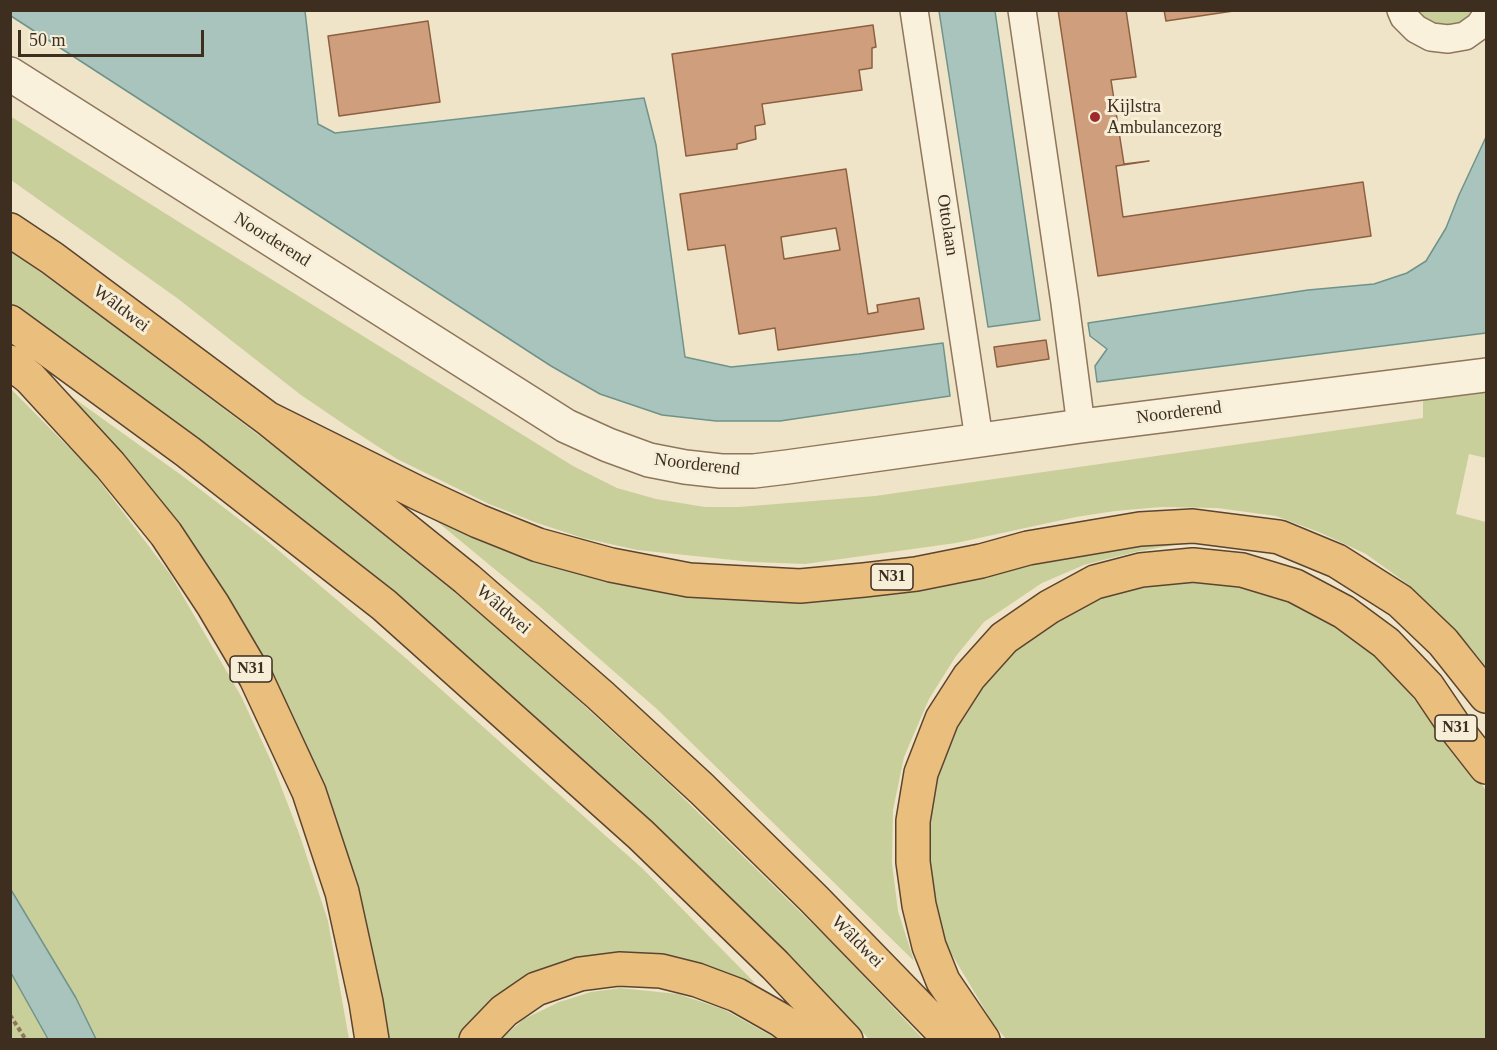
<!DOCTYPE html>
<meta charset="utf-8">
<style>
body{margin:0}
#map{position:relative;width:1497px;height:1050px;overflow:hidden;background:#f0e4c8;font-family:Georgia,serif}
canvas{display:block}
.frame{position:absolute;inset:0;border:12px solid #3d2e20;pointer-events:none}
.scale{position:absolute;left:18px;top:30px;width:186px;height:27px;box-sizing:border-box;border:3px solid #3d2e20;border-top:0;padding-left:8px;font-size:18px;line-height:21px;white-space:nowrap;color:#3d2e20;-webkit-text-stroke:4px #f7eed8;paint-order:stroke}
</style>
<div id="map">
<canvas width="1497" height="1050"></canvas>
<div class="frame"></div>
<div class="scale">50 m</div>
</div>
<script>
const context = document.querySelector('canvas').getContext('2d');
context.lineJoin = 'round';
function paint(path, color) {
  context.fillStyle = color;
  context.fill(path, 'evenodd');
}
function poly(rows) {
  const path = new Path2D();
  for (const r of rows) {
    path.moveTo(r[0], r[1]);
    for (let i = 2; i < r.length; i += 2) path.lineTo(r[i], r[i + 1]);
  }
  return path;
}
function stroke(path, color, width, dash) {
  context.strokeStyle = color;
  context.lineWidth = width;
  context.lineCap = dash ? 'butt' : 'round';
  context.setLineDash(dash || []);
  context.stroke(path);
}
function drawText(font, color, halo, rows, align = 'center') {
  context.font = font + ' Georgia,serif';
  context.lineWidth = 6;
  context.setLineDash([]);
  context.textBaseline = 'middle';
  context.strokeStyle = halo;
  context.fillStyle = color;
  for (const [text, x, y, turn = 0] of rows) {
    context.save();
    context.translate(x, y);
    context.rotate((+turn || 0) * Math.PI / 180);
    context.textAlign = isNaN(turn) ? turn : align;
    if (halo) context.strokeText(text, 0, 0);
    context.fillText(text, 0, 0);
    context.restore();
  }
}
paint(poly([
 [1416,11,1477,11,1463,23,1452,26,1430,24],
 [10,116,195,232,573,466,617,488,656,499,705,507,739,507,875,496,1423,418,1423,399,1486,391,1486,458,1469,454,1456,514,1486,522,1486,667,1471,648,1409,585,1366,554,1321,533,1276,516,1217,508,1161,507,1115,511,1076,517,956,543,805,564,752,562,637,550,583,538,537,523,489,504,397,459,348,427,301,395,177,298,11,180],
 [10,250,106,320,285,455,464,600,542,667,668,783,834,945,923,1039,869,1039,787,953,666,836,486,674,11,304],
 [40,374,184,477,265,539,408,660,643,869,755,983,707,971,618,958,463,1039,382,1039,298,757],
 [11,389,91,470,170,574,241,696,272,763,300,836,328,921,349,1039,96,1039,76,998,11,888],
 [405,495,679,585,1068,551,1191,542,1135,552,1084,565,1042,583,984,622,956,656,929,699,904,757,893,810,892,863,898,911,914,961,658,710,538,605],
 [1169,581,1213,582,1242,587,1295,605,1331,623,1372,654,1406,689,1486,790,1486,1039,1007,1040,994,1025,948,948,938,915,931,875,931,813,940,763,956,724,979,688,1012,650,1040,626,1103,596,1137,587],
 [11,973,48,1039,11,1039],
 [620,988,678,994,723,1009,777,1039,501,1039,524,1019,559,1002,591,992]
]), '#c9cf9b');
const water = poly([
 [10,11,305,11,318,124,335,133,644,98,656,145,685,357,731,367,859,354,943,343,950,396,780,421,716,421,662,415,600,394,551,366,11,16,10,11],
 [939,11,995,11,1040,320,988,327,939,11],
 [1486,137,1486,333,1097,382,1095,366,1107,349,1090,336,1088,323,1308,290,1374,284,1407,273,1426,261,1446,228,1459,195,1486,137],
 [10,888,76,998,96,1039,48,1039,11,973,10,888]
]);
paint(water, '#a9c4bc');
stroke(water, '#6f938a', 1.5);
const building = poly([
 [1058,10,1126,10,1136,77,1111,80,1124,164,1149,161,1116,166,1123,217,1363,182,1371,236,1098,276,1058,10],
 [1164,10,1240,10,1166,21,1164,10],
 [428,21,440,102,339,116,328,36,428,21],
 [873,25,876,47,872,48,872,68,859,70,862,90,762,104,765,124,755,126,756,139,737,144,737,149,686,156,672,54,873,25],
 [846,169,868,314,878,312,877,305,919,298,924,329,778,350,775,328,739,334,725,245,688,250,680,194,846,169],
 [836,228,840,250,784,259,781,237,836,228],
 [1046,340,1049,359,997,367,994,347,1046,340]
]);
paint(building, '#cf9f7d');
stroke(building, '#8d5f41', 1.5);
const minor = poly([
 [914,10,979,439],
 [1022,10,1065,303,1081,426],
 [1401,10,1404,17,1416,29,1431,37,1448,39,1465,36,1479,26,1486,16]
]);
const tertiary = poly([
 [10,74,566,426,608,445,649,460,685,467,721,471,754,471,787,467,1081,426,1486,375]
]);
const trunk = poly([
 [10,230,52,258,267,418,467,579,600,695,702,789,814,899,951,1040],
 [10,322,188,452,384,605,641,835,775,965,846,1040],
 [10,362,30,378,110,465,166,534,213,605,256,678,309,792,342,892,366,1002,372,1040],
 [267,418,418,493,478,521,538,545,611,565,689,580,800,586,864,580,916,574,981,561,1028,548,1140,529,1193,526,1279,537,1337,561,1400,601,1443,642,1486,696],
 [476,1040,504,1011,536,989,580,974,619,969,661,971,697,980,737,995,781,1020,808,1040],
 [983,1040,943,981,929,946,919,905,913,862,913,821,921,773,942,719,969,677,1004,638,1049,607,1095,582,1141,570,1193,565,1242,570,1295,586,1344,612,1386,643,1428,687,1457,730,1486,767]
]);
stroke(minor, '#8d765c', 30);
stroke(tertiary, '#8d765c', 36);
stroke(trunk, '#5b4430', 36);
stroke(poly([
 [10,1015,26,1040]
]), '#8d765c', 4, [4.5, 3]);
stroke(minor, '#faf1dc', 27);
stroke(tertiary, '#faf1dc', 33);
stroke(trunk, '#eabe7c', 33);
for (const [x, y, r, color] of [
 [1095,117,6,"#9e2a2b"]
]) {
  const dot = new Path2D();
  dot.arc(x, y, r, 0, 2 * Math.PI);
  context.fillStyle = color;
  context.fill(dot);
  stroke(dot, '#f7eed8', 2);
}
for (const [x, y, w] of [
 [892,577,42],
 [251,669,42],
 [1456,728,42]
]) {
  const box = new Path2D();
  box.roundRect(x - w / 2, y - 13, w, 26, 4.5);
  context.fillStyle = '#f7eed8';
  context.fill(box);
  stroke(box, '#3d2e20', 1.5);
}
drawText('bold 16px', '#3d2e20', null, [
 ["N31",892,577],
 ["N31",251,669],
 ["N31",1456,728]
]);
drawText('18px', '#3d2e20', '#f7eed8', [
 ["Kijlstra",1107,107],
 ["Ambulancezorg",1107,128]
], 'left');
drawText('18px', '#3d2e20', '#f7eed8', [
 ["Ottolaan",947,225,81],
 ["Noorderend",272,240,32],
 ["Wâldwei",121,309,37],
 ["Noorderend",1179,413,-7],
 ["Noorderend",697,465,7],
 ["Wâldwei",503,610,41],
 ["Wâldwei",857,942,45]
]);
</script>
